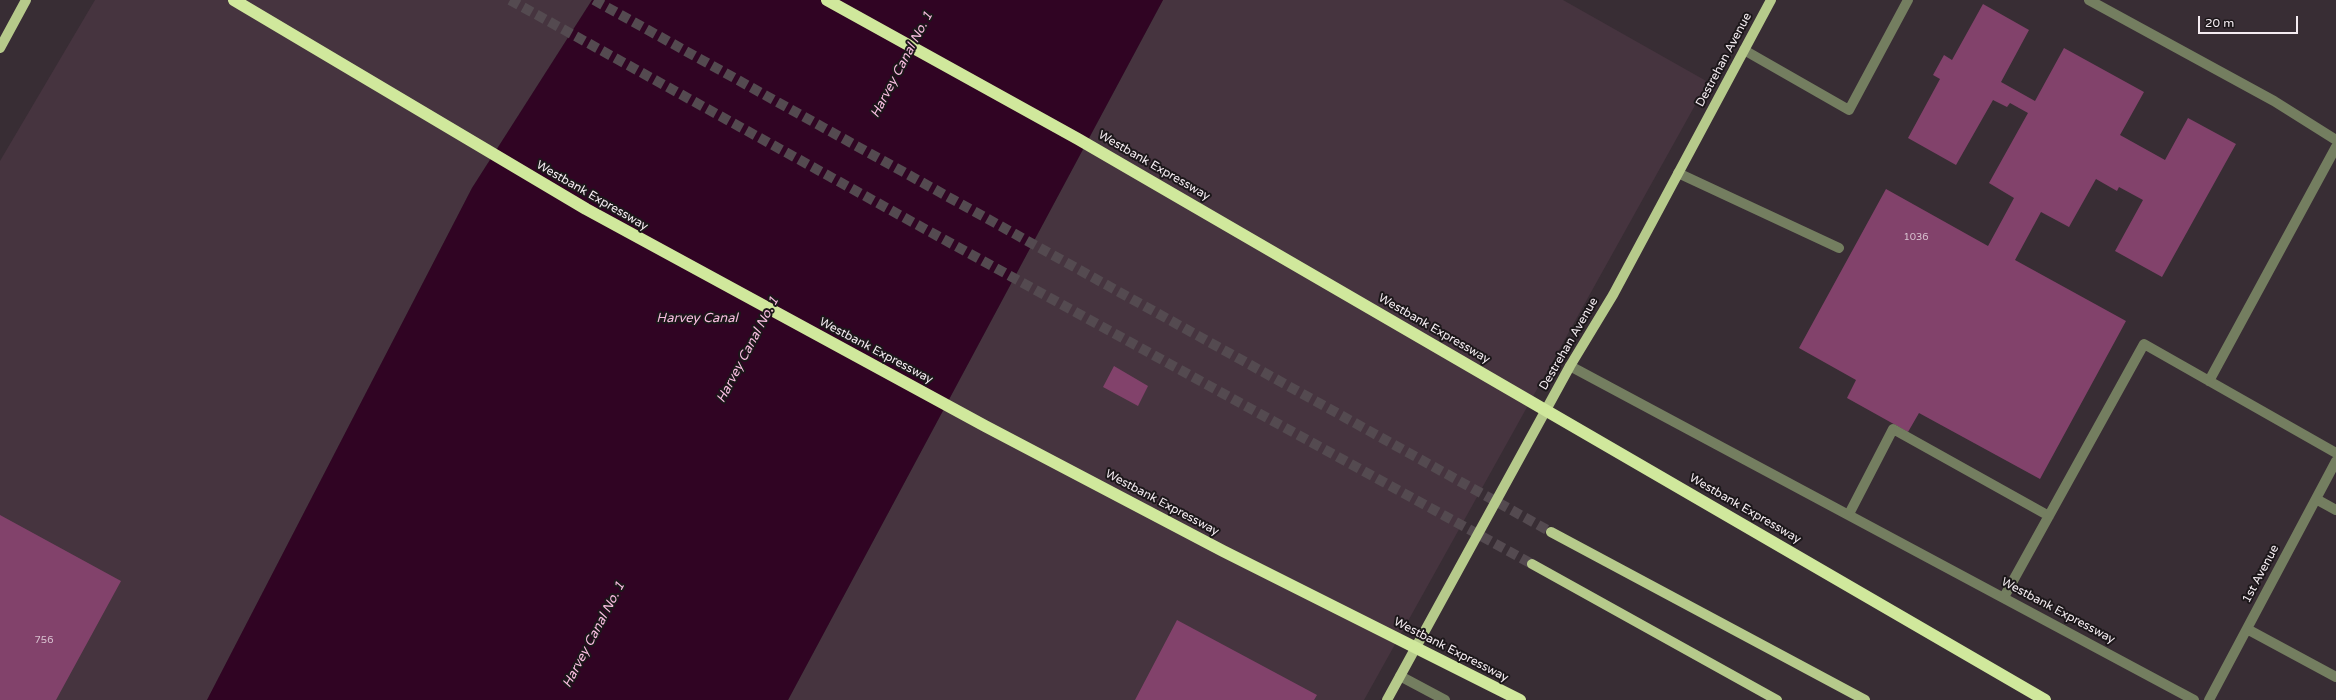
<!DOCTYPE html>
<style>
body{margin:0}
#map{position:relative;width:2336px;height:700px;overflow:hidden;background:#382d34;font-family:"Varela Round",sans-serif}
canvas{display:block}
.scale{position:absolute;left:2198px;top:16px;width:100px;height:18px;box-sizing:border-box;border:2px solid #f4ecf1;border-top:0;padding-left:5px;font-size:12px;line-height:14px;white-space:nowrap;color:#f4ecf1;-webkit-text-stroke:3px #1c171a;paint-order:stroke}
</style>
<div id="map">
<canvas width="2336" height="700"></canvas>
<div class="scale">20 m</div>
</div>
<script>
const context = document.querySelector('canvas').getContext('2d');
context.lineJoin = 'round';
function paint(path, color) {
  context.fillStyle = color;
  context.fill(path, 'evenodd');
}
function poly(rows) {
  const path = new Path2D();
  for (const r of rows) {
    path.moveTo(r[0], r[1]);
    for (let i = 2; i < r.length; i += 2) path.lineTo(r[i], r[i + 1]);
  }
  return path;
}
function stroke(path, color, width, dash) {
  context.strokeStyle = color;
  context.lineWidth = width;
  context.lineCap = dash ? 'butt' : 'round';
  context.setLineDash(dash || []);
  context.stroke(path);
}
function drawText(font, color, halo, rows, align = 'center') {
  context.font = font + ' "Varela Round",sans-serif';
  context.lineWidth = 4;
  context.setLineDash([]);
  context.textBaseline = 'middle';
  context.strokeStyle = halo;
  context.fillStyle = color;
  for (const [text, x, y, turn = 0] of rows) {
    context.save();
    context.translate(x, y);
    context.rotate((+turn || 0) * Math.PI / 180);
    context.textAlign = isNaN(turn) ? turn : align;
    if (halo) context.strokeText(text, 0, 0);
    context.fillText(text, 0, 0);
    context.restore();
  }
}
paint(poly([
 [95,0,592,0,472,188,207,700,0,700,0,161],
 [1163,0,1563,0,1708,82,1364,700,788,700]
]), '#46343f');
paint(poly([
 [592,0,1163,0,788,700,207,700,472,188]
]), '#300423');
paint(poly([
 [1983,4,2029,30,2001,82,2035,101,2064,48,2144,92,2120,135,2165,160,2188,118,2236,144,2162,277,2115,251,2143,200,2119,187,2117,191,2096,179,2069,227,2041,212,2015,260,2126,321,2040,479,1919,413,1908,432,1847,398,1856,380,1799,348,1886,189,1988,246,2014,198,1989,183,2028,113,2010,103,2007,107,1993,100,1956,165,1908,138,1940,79,1933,75,1944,55,1952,60],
 [1114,366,1148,386,1138,406,1103,387],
 [0,515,121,581,56,700,0,700],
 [1177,620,1317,695,1314,700,1135,700]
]), '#82426b');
stroke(poly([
 [510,0,1532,564],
 [594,0,1551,532]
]), '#544a50', 10, [10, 5]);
stroke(poly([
 [2089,0,2274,101,2336,140],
 [1744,50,1849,110,1908,0],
 [1678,173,1839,248],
 [1570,366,2194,700],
 [2209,381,2336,147],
 [2316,499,2336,510],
 [1849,514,1893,429,2049,516],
 [2004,597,2144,344,2336,453],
 [2247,629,2336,677],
 [1400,676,1445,700],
 [2209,700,2336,461]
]), '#747e60', 10);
stroke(poly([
 [0,48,26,0],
 [1551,532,1865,700],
 [1532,564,1777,700],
 [1387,700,1570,366,1613,295,1771,0]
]), '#b6ca8b', 10);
stroke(poly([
 [234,0,586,209,985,426,1223,551,1520,700],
 [827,0,1078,139,2045,700]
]), '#d0e89c', 12);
drawText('10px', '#d8c2d0', null, [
 ["1036",1916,237],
 ["756",44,640]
]);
drawText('12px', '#f4ecf1', '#1c171a', [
 ["Destrehan Avenue",1724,60,-62],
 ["Westbank Expressway",1154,166,30],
 ["Westbank Expressway",592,196,30],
 ["Westbank Expressway",1434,329,30],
 ["Destrehan Avenue",1569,344,-60],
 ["Westbank Expressway",876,351,28],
 ["Westbank Expressway",1162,503,28],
 ["Westbank Expressway",1745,509,30],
 ["1st Avenue",2261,574,-62],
 ["Westbank Expressway",2058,611,28],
 ["Westbank Expressway",1451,650,27]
]);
drawText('italic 13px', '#f8bee0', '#1c171a', [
 ["Harvey Canal No. 1",902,65,-62],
 ["Harvey Canal",697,319],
 ["Harvey Canal No. 1",748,350,-62],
 ["Harvey Canal No. 1",594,635,-62]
]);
</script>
